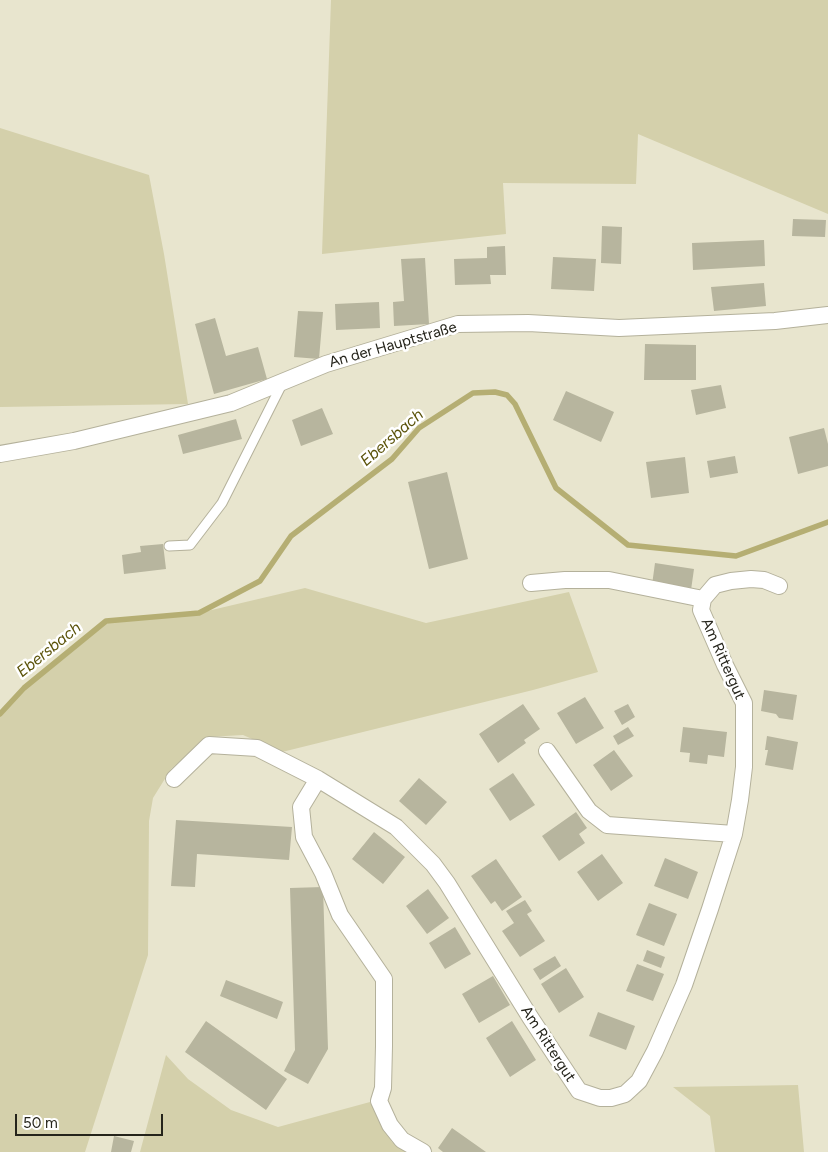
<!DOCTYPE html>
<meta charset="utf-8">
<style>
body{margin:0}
#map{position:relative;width:828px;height:1152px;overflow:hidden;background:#e8e5ce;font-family:Figtree,sans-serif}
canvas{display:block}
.scale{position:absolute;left:15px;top:1114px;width:148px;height:22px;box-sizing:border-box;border:2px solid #25241b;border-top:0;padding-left:6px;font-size:15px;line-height:18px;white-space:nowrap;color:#25241b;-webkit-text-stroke:4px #fff;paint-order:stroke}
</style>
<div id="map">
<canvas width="828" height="1152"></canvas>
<div class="scale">50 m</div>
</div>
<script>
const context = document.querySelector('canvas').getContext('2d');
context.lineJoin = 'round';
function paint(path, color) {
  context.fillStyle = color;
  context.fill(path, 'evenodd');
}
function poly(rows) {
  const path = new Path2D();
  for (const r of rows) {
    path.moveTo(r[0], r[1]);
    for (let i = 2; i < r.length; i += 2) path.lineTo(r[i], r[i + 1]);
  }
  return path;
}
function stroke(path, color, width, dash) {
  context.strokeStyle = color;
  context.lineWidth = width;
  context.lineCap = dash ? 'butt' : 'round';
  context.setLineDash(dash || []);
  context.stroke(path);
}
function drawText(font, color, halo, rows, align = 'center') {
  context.font = font + ' Figtree,sans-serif';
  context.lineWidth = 5;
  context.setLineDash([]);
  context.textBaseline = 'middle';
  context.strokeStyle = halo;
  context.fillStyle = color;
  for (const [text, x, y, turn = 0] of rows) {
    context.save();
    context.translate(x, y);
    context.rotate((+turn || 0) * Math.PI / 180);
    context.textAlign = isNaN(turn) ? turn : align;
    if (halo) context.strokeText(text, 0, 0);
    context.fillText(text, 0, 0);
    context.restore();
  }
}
paint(poly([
 [331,0,828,0,828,214,638,134,636,184,503,183,506,234,322,254],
 [0,128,149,175,164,254,188,404,0,407],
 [305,588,426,623,569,592,598,672,533,690,282,752,243,735,208,737,171,769,153,798,149,821,148,955,85,1152,0,1152,0,714,24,688,106,621,199,613],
 [166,1055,188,1079,231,1110,278,1127,370,1102,392,1142,410,1152,140,1152],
 [798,1085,804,1152,715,1152,710,1116,673,1087]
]), '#d4d0ab');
stroke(poly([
 [0,714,24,688,106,621,199,613,260,581,291,536,392,459,419,428,473,393,495,392,507,395,515,404,556,488,628,545,736,556,828,522]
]), '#b5ae73', 5.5);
paint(poly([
 [793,219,826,220,825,237,792,236],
 [602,226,622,227,621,264,601,263],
 [764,240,765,266,693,270,692,243],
 [505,246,506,275,490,275,491,284,455,285,454,259,487,258,487,247],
 [553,257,596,259,594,291,551,289],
 [425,258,429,324,394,326,393,302,404,301,401,259],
 [764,283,766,306,714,311,711,287],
 [379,302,380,328,336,330,335,304],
 [298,311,323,312,319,359,294,357],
 [215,318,226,356,258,347,267,379,214,394,195,324],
 [645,344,696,345,696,380,644,380],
 [721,385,726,408,696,415,691,390],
 [566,391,614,412,601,442,553,420],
 [322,408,333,434,301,446,292,420],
 [236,419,242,439,183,454,178,435],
 [824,428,828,444,828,466,798,474,789,437],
 [735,456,738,473,710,478,707,461],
 [685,457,689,493,651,498,646,462],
 [447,472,468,559,429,569,408,482],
 [163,544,166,569,124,574,122,555,141,552,140,546],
 [655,563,694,569,691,590,652,585],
 [764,690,797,695,793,720,779,718,776,714,761,711],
 [585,697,604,728,576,744,557,713],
 [523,704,540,729,524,740,526,743,498,763,479,734],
 [628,704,635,717,622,725,614,711],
 [628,727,634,736,618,745,613,736],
 [683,727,727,732,724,757,708,755,707,764,689,762,690,753,680,752],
 [767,736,798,742,793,770,765,765,768,750,765,750],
 [614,750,633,776,611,791,593,765],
 [513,773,535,805,510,821,489,789],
 [419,778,447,802,426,825,399,801],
 [576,812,587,828,579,834,585,843,559,861,542,836],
 [176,820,292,827,289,860,197,854,195,887,171,886],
 [374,832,405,857,383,884,352,859],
 [602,854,623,883,598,901,577,872],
 [665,858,698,872,688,899,654,886],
 [496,859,522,897,502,911,495,901,491,904,471,876],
 [323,887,328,1049,308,1084,284,1071,295,1050,290,888],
 [428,889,449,918,427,934,406,906],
 [525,900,532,911,527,914,545,941,520,957,502,931,514,923,506,911],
 [649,903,677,914,664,946,636,935],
 [455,927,471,954,445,969,429,943],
 [647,950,665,957,661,968,643,961],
 [555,956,561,966,540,980,533,969],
 [637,964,664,974,653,1001,626,991],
 [566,968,584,997,559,1013,541,984],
 [493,976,510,1005,479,1023,462,994],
 [226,980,283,1002,277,1019,220,996],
 [598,1012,635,1026,626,1050,589,1036],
 [206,1021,287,1079,266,1110,185,1052],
 [512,1021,536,1060,510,1077,486,1038],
 [452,1128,486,1152,443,1152,438,1148],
 [114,1136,134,1141,131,1152,111,1152]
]), '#b7b59e');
const service = poly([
 [169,546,190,545,222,503,283,382]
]);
const minor = poly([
 [0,454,74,441,231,403,326,364,458,324,528,323,619,328,775,321,828,315],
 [531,583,565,580,609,580,703,599],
 [547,751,589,811,607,825,734,834],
 [174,779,209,745,257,748,318,779,396,827,433,864,447,883,530,1017,579,1091,600,1098,611,1098,625,1094,639,1081,655,1051,684,985,710,909,734,834,740,800,744,767,744,703,725,665,701,610,703,599,715,585,731,581,751,579,764,580,779,586],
 [318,779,301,807,304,837,323,873,340,915,384,979,384,1046,383,1088,379,1101,390,1125,402,1140,423,1152]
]);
stroke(service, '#b4b19b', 11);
stroke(minor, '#b4b19b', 18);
stroke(service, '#fff', 9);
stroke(minor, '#fff', 16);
drawText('15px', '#25241b', '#fff', [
 ["An der Hauptstraße",393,345,-16],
 ["Am Rittergut",723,659,66],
 ["Am Rittergut",548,1044,57]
]);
drawText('italic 16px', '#5b530a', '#fff', [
 ["Ebersbach",392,438,-41],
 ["Ebersbach",49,650,-39]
]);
</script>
